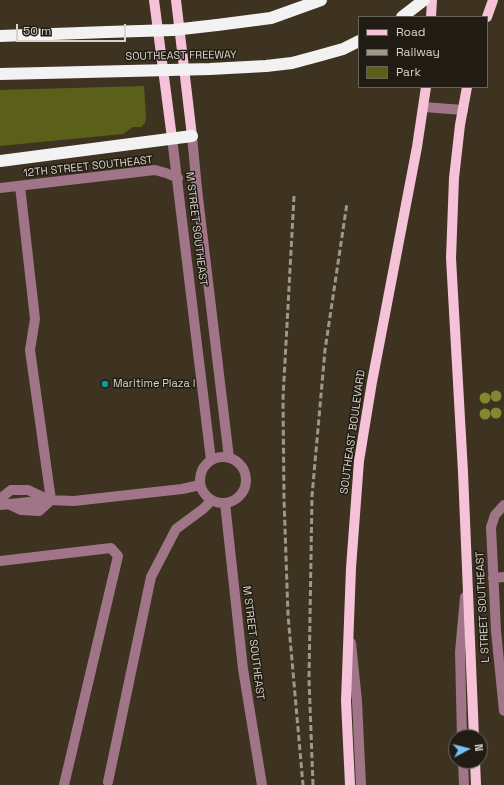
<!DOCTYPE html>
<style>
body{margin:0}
#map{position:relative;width:504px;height:785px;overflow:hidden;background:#3d3320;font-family:"Space Grotesk",sans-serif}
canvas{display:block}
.legend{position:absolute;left:358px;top:16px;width:130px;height:72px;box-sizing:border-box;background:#201b13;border:1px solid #6a655b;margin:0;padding:5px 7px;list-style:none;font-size:12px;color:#dad4c8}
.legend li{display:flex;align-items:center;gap:8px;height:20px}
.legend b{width:20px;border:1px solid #6a655b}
.north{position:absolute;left:448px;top:729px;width:40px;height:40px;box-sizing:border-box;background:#201b13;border:1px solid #6a655b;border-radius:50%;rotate:83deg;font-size:11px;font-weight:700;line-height:16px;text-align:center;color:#dad4c8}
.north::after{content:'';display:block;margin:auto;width:14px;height:18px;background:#73c1f5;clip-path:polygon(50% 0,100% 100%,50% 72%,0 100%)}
.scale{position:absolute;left:16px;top:24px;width:110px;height:18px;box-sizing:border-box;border:2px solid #dad4c8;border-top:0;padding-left:5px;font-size:12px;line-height:14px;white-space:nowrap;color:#dad4c8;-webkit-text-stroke:3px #201b13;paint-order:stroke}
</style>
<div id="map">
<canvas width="504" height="785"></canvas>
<ul class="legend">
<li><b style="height:5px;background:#f6c2d8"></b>Road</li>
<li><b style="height:5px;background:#9f9889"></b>Railway</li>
<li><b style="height:11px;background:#5a6019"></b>Park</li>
</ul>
<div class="north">N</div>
<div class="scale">50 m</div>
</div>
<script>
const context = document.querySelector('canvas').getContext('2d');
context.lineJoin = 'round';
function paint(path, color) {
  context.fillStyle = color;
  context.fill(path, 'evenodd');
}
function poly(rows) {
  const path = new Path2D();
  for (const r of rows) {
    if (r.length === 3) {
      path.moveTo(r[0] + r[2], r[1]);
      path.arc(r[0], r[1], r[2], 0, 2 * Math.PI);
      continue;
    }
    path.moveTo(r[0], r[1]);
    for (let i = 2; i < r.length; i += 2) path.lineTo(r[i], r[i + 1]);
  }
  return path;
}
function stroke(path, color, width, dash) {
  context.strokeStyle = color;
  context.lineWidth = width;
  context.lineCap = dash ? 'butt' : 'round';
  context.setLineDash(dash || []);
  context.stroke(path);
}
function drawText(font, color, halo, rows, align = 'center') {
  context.font = font + ' "Space Grotesk",sans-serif';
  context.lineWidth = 3;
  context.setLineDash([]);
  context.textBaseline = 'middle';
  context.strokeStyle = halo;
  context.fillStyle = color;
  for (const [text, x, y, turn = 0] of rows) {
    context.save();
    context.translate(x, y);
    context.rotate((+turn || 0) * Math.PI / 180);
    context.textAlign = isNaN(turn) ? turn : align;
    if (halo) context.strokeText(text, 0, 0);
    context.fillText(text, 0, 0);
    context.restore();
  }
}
paint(poly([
 [144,86,146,117,145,123,141,127,133,127,123,134,0,146,0,90]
]), '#5a6019');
stroke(poly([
 [424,107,463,110],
 [192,136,197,189,229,458],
 [172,138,211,460],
 [20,186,35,319,30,350,51,500],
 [0,188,155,170,166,173,178,178],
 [223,480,23],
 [0,499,11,490,28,490,47,499],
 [225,503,243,669,262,785],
 [8,504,21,510,39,511,51,500],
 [0,505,48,500,74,501,182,489,200,485],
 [504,505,495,515,491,527,496,631,504,711],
 [0,561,111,548,118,556,64,785],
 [493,578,504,577],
 [351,643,357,701,361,785],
 [462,737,460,652,465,597],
 [463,761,464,785],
 [108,782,151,577,176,529,203,509,212,500]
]), '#a07588', 10);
stroke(poly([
 [154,0,172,138],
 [176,0,192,136],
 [431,17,432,0],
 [487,17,493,0],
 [467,87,460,125,454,178,451,258,463,472,474,737],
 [475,761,476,785],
 [350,785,346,701,351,568,359,461,372,382,417,147,426,87]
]), '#f6c2d8', 10);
stroke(poly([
 [402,17,424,0],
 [217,25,271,18,321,0],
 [0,36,107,32],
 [0,74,128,71],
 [0,161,192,136]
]), '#f2f2f2', 12);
stroke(poly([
 [294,196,283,398,284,499,288,615,303,785],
 [313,785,309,679,312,496,325,350,347,203]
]), '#9f9889', 3, [6, 3]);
stroke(poly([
 [107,32,173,30,217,25],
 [128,71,210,69,266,66,292,63,318,56,343,49,359,41]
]), '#f2f2f2', 12);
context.fillStyle = '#858730';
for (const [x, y] of [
 [496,396],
 [485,398],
 [496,413],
 [485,414]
]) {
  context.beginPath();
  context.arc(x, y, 5.5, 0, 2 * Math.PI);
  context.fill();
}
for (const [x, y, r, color] of [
 [105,384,4,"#0f9aa8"]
]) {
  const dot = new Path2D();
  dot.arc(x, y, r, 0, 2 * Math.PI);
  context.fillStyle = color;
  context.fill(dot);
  stroke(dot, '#201b13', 1.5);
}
drawText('11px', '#dad4c8', '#201b13', [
 ["SOUTHEAST FREEWAY",181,56,-1],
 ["12TH STREET SOUTHEAST",88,167,-6],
 ["M STREET SOUTHEAST",196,229,83],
 ["SOUTHEAST BOULEVARD",353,432,-82],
 ["L STREET SOUTHEAST",483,607,-93],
 ["M STREET SOUTHEAST",253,643,83]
]);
drawText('11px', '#dad4c8', '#201b13', [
 ["Maritime Plaza I",113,384]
], 'left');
</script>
